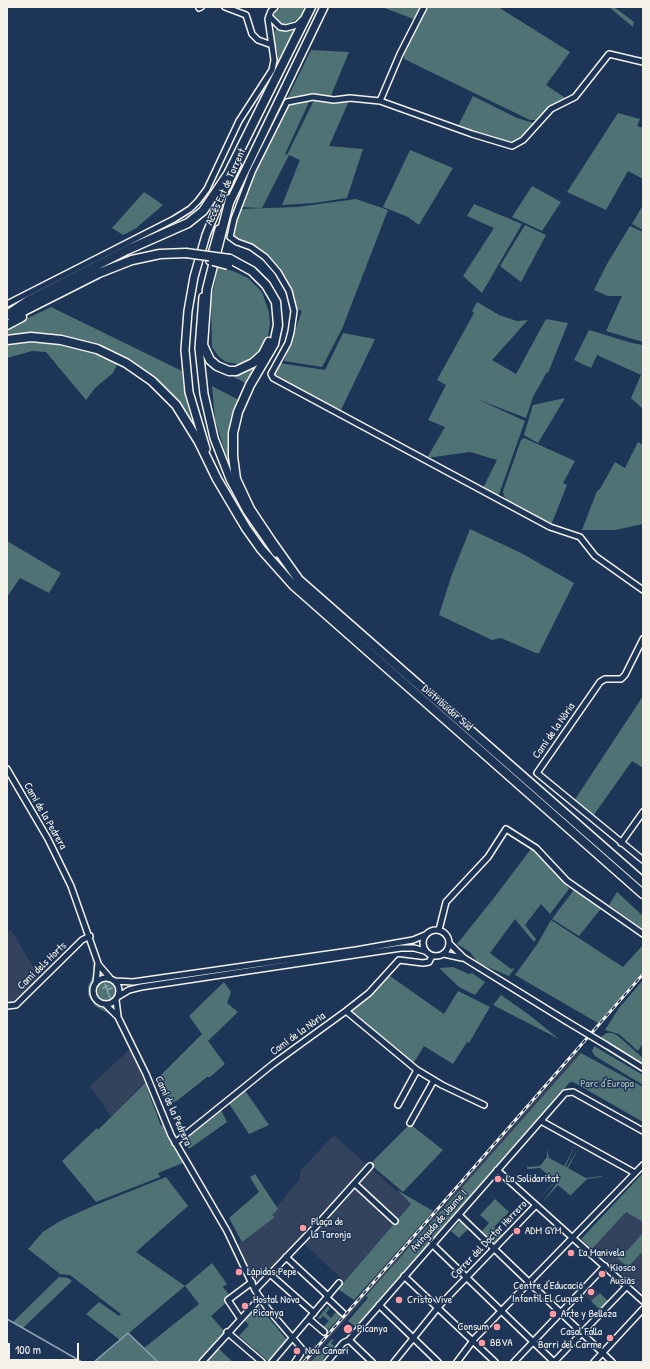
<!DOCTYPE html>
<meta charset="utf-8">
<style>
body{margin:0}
#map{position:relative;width:650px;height:1369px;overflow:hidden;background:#1d3557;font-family:"Patrick Hand",sans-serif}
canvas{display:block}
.frame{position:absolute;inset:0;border:8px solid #f4f1e8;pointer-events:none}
.scale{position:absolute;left:8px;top:1343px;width:71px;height:18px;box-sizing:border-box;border:2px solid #f4f1e8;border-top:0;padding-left:5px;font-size:12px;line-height:14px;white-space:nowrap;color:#f4f1e8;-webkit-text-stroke:3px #1d3557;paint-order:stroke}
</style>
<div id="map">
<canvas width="650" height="1369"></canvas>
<div class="frame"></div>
<div class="scale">100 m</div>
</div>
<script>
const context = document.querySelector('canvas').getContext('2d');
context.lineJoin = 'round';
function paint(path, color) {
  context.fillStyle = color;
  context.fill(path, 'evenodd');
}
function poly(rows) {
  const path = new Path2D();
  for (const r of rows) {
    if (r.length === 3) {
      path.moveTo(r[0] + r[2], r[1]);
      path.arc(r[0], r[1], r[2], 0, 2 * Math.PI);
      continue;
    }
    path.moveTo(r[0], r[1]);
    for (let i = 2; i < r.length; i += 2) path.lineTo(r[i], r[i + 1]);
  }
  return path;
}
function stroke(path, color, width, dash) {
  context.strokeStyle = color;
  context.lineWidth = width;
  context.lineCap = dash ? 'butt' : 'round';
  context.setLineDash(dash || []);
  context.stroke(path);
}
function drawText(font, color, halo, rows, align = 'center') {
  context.font = font + ' "Patrick Hand",sans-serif';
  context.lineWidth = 3;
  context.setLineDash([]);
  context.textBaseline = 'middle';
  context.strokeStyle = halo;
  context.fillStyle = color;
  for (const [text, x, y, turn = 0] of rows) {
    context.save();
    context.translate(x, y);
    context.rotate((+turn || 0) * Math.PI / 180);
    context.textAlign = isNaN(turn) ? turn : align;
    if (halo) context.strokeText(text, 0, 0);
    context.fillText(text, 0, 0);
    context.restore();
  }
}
paint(poly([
 [11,930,40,978,14,1005,7,1003,7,934],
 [130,1049,146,1084,141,1085,111,1117,90,1086],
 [575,1050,581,1053,321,1348,322,1350,311,1362,300,1362,315,1344,317,1345,325,1338,363,1294,362,1292],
 [334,1135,411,1204,344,1281,301,1241,255,1290,235,1246,274,1217,272,1215,276,1207,299,1180,301,1170],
 [626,1212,643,1222,643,1293,592,1249],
 [591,1285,599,1293,591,1301,583,1294]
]), '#33435e');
paint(poly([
 [305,7,301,16,290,24,282,24,274,16,275,12,281,8],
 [382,7,422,7,416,20],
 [427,7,498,7,570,52,546,85,567,99,540,120,530,120,404,59,404,53],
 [609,7,614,7,634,22,633,27],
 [297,28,275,73,278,54,273,37,274,32,276,29,291,30],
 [311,50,349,52,330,98,306,97,287,99],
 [473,96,517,118,537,124,528,133,514,144,503,142,458,126],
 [310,100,285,154,287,155,314,100,349,101,329,146,363,149,347,198,314,203,282,205,300,160,289,155,262,208,240,207,256,168,284,113,290,103],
 [618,113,640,119,637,126,643,128,643,179,628,171,606,210,567,192],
 [410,150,453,168,419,225,408,217,383,207],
 [532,186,561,202,542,231,512,217],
 [144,192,163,205,135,229,123,235,112,228],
 [356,199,388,210,342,329,322,367,284,361,302,311,291,307,281,279,262,258,255,253,233,244,231,238,239,209,297,207],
 [474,204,522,224,482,293,463,276,494,228,467,216],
 [643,205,643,230,632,224],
 [525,225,546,235,521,282,500,266],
 [630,226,643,232,643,342,606,331,622,296,608,296,594,290,607,264],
 [218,267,233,271,248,278,262,292,269,312,270,324,268,336,263,347,250,362,244,365,226,362,219,357,212,347,211,301],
 [477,302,499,315,517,321,528,320,492,360,516,374,546,319,568,323,548,373,547,372,533,397,526,418,477,399,525,421,498,497,483,488,497,460,470,452,427,458,445,427,428,420,446,385,437,380,474,313,472,311],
 [51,307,182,371,183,386,192,423,130,362,27,334,7,336,7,328],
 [589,330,632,343,643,345,643,409,631,398,641,375,597,355,591,368,574,360],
 [343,333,375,339,340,412,269,376,279,363,325,370],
 [29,340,58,342,95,352,118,363,113,373,95,388,86,400,46,352,32,351,7,358,7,342],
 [261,361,247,384,225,372,245,372],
 [212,386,239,400,231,426,229,446,230,467,215,420],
 [565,398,538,443,524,435,533,405],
 [524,438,575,461,563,483,567,485,551,525,508,501,504,496,503,491,521,440],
 [638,442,643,445,643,524,615,530,582,530,597,491,600,489,615,462,625,468],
 [470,529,521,553,574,583,539,653,536,653,501,638,492,640,439,615,451,577],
 [7,541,61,573,49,593,20,578,7,597],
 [643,696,643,768,632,761,593,816,574,801],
 [531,849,536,849,544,856,569,889,550,914,541,904,525,925,536,939,534,942,515,919,490,953,511,969,515,968,509,976,478,963,470,952,457,944,493,899],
 [576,887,603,906,579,936,552,919],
 [617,892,643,916,643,929,609,905],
 [551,920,623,967,643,945,643,971,598,1023,515,975,538,943],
 [92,959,95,970,90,988,91,997,97,1004,107,1009,112,1014,111,1015,95,1006,88,995,88,986,94,974],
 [453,967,469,974,472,973,485,982,475,995,459,987,439,968],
 [387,974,444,1014,458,991,490,1007,469,1043,467,1042,453,1064,424,1046,413,1064,349,1011],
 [107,990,10],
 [643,980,643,1043,638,1051,619,1034,605,1030,619,1008],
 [224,982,231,992,227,1003,238,1012,208,1041,225,1064,210,1077,207,1077,178,1100,169,1105,157,1079,202,1034,189,1016],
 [501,995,528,1014,559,1039,493,1005],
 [606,1033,613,1033,618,1036,643,1058,643,1065,600,1038],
 [594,1046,643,1075,643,1085,595,1056,592,1051],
 [581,1053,643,1087,643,1122,573,1082,570,1082,356,1327,348,1321,368,1298,366,1296],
 [145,1083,161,1126,163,1125,183,1163,158,1173,160,1177,96,1202,62,1161,97,1128,98,1130],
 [244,1089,269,1125,249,1134,228,1102],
 [220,1108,227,1122,189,1149,183,1138],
 [410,1124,443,1150,403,1192,370,1164],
 [576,1144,565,1167,567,1167,580,1146,568,1168,586,1178,602,1176,601,1177,587,1179,571,1195,572,1206,571,1196,558,1185,542,1203,557,1183,555,1182,538,1200,555,1181,540,1168,527,1169,527,1167,540,1166,547,1157,547,1149,549,1158,564,1166],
 [643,1173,643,1222,626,1212,592,1249,581,1239],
 [255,1174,278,1209,272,1215,275,1217,242,1242,229,1218,259,1192,250,1177],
 [166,1177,188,1206,136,1252,185,1286,212,1263,227,1284,223,1287,231,1297,227,1302,211,1316,225,1332,198,1362,93,1362,120,1340,86,1314,99,1302,119,1316,121,1314,70,1275,60,1274,28,1249,43,1232,60,1221,93,1206],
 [185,1286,199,1304,144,1348,129,1333],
 [397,1190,433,1211,354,1300,338,1289,411,1204],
 [495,1199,509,1212,494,1227,503,1235,494,1243,481,1232,489,1223,480,1215],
 [460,1221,468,1229,459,1238,451,1231],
 [643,1233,643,1254,641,1253,628,1267,617,1258,625,1250,627,1251],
 [59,1277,68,1278,72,1281,23,1328,13,1322],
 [600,1293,608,1301,600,1310,591,1301],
 [259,1306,287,1340,268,1361,239,1336,249,1325,244,1320],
 [328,1306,330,1308,326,1313,331,1318,337,1311,342,1315,327,1331,323,1327,329,1321,323,1316,320,1319,318,1318],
 [332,1339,334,1340,331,1343,334,1346,323,1359,324,1361,311,1362],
 [219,1349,233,1362,208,1361]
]), '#4f7374');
stroke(poly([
 [105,984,110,998],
 [103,988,108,986],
 [107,990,112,988],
 [7,1319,82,1362],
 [94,1362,128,1333,158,1362]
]), '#8ca2b2', 1.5);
const minor = poly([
 [225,7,246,15,252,34,258,40,272,45],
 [199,8,201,7],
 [269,16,280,27,286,28,297,25,303,19],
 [643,62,609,54,575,97,551,109,523,140,512,146,472,134,380,101,350,98,334,100,313,97,287,102,252,172,234,219,230,237,237,242,251,247,265,257,278,272,289,291,294,311,291,332,288,343,271,374,273,378,550,527,580,537,595,556,643,590],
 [380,101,400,54,424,7],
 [7,304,174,219,190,209,198,201,207,189,239,121,272,70,274,60,268,19,271,11,275,7],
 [643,639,625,675,621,679,605,679,600,682,537,773,643,860],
 [7,769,48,839,71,886,98,963,96,983],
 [621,843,643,812],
 [436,943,13],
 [439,930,446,902,488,857,506,829,536,848,567,881,643,934],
 [449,943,464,958,566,1021],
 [444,954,462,958],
 [98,964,110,978],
 [106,991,13],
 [115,981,133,982,356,950,413,940,425,935],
 [119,996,129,990,141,987,401,948,414,948,425,951],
 [116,1000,118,1016],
 [105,1004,118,1017,146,1074,171,1135,227,1231,255,1290,268,1309,303,1350,295,1362],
 [7,1006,16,1005,82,940,90,936],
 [346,1011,417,1070,442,1085,484,1105],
 [606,1045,643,1068],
 [398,1105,417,1070],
 [541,1121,635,1173],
 [410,1123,434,1080],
 [175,1143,273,1064,346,1011,369,993,399,960,423,963,429,962,432,956],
 [497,1170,643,1301],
 [355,1184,395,1221],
 [459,1215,612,1362],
 [432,1244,554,1362],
 [286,1257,328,1296],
 [270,1274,314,1313],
 [404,1276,495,1362],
 [255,1290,318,1224,370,1166],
 [327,1298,343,1313],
 [379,1305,438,1362],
 [240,1318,228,1300,252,1282],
 [309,1319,324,1332],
 [227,1332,262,1362],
 [349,1340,372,1362],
 [202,1362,260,1298],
 [272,1362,339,1283],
 [327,1362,343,1343,349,1340,565,1093,573,1092,643,1131],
 [394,1362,440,1305,536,1205],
 [457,1362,475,1338,643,1165],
 [514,1362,605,1266],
 [554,1362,627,1286],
 [594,1362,643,1309]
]);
const major = poly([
 [229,204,324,7],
 [210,261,219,229],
 [203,297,199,348,204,394,214,438,230,479,247,511,276,553],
 [206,449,189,392,185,350,188,311,194,277,206,235,222,196,237,165]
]);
const highway = poly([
 [230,199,207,289,203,345,210,360,217,366,229,371,236,371,253,363,263,354,269,342],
 [230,259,252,271,266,285,276,302,278,325,274,344,250,385,238,412,233,433,233,456,236,479,250,509,272,542,299,580,643,882],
 [7,315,29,300,127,250,188,223,203,211,228,174,311,7],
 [12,317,99,273,132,260,160,254,186,253],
 [7,325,22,317],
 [7,340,31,337,61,340,97,349,126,363,152,381,176,405,199,442,217,479,246,528,261,549,294,586,643,894]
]);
stroke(minor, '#f4f1e8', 8);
stroke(major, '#f4f1e8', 10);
stroke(highway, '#f4f1e8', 11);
stroke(minor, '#1d3557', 5);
stroke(major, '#1d3557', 7);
stroke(highway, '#1d3557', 8);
const rail = poly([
 [304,1362,643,974]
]);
stroke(rail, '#f4f1e8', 3);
stroke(rail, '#1d3557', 1.5, [4.5]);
const minorBridge = poly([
 [566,1021,606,1045]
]);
const highwayBridge = poly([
 [186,253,230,259],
 [213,261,228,265]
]);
stroke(minorBridge, '#f4f1e8', 8, []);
stroke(highwayBridge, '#f4f1e8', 11, []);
stroke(minorBridge, '#1d3557', 5);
stroke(highwayBridge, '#1d3557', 8);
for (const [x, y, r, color] of [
 [498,1179,4,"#ff9aa2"],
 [303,1228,4,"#ff9aa2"],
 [517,1231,4,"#ff9aa2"],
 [571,1253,4,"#ff9aa2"],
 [239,1272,4,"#ff9aa2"],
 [602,1274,4,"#ff9aa2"],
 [591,1292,4,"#ff9aa2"],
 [399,1300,4,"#ff9aa2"],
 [245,1306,4,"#ff9aa2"],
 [553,1314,4,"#ff9aa2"],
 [497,1327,4,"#ff9aa2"],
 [348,1329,5,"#ff9aa2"],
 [610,1338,4,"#ff9aa2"],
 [482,1343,4,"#ff9aa2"],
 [297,1351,4,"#ff9aa2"]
]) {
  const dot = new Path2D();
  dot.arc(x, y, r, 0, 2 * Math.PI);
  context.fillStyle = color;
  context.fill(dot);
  stroke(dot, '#1d3557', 1.5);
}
drawText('11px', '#f4f1e8', '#1d3557', [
 ["Accés Est de Torrent",226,187,-66],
 ["Distribuïdor Sud",447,708,41],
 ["Camí de la Nòria",554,731,-55],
 ["Camí de la Pedrera",45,816,60],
 ["Camí dels Horts",42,966,-44],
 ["Camí de la Nòria",298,1034,-36],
 ["Camí de la Pedrera",173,1111,66],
 ["Avinguda de Jaume I",439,1221,-48],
 ["Carrer del Doctor Herrero",489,1240,-46]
]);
drawText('11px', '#b2bfba', '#1d3557', [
 ["Parc d'Europa",607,1084]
]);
drawText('11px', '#f4f1e8', '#1d3557', [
 ["La Solidaritat",506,1179],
 ["Plaça de",311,1222],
 ["la Taronja",311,1235],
 ["ADM GYM",525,1231],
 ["La Manivela",579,1253],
 ["Kiosco",610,1268],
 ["Ausiàs",610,1281],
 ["Lápidas Pepe",247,1272],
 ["Centre d'Educació",583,1286,"right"],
 ["Infantil El Cuquet",583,1299,"right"],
 ["Hostal Nova",253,1300],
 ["Picanya",253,1313],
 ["Cristo Vive",407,1300],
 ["Arte y Belleza",561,1314],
 ["Consum",489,1327,"right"],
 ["Picanya",357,1329],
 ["Casal Falla",602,1332,"right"],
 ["Barri del Carme",602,1345,"right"],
 ["BBVA",490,1343],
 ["Nou Canari",305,1351]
], 'left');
</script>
